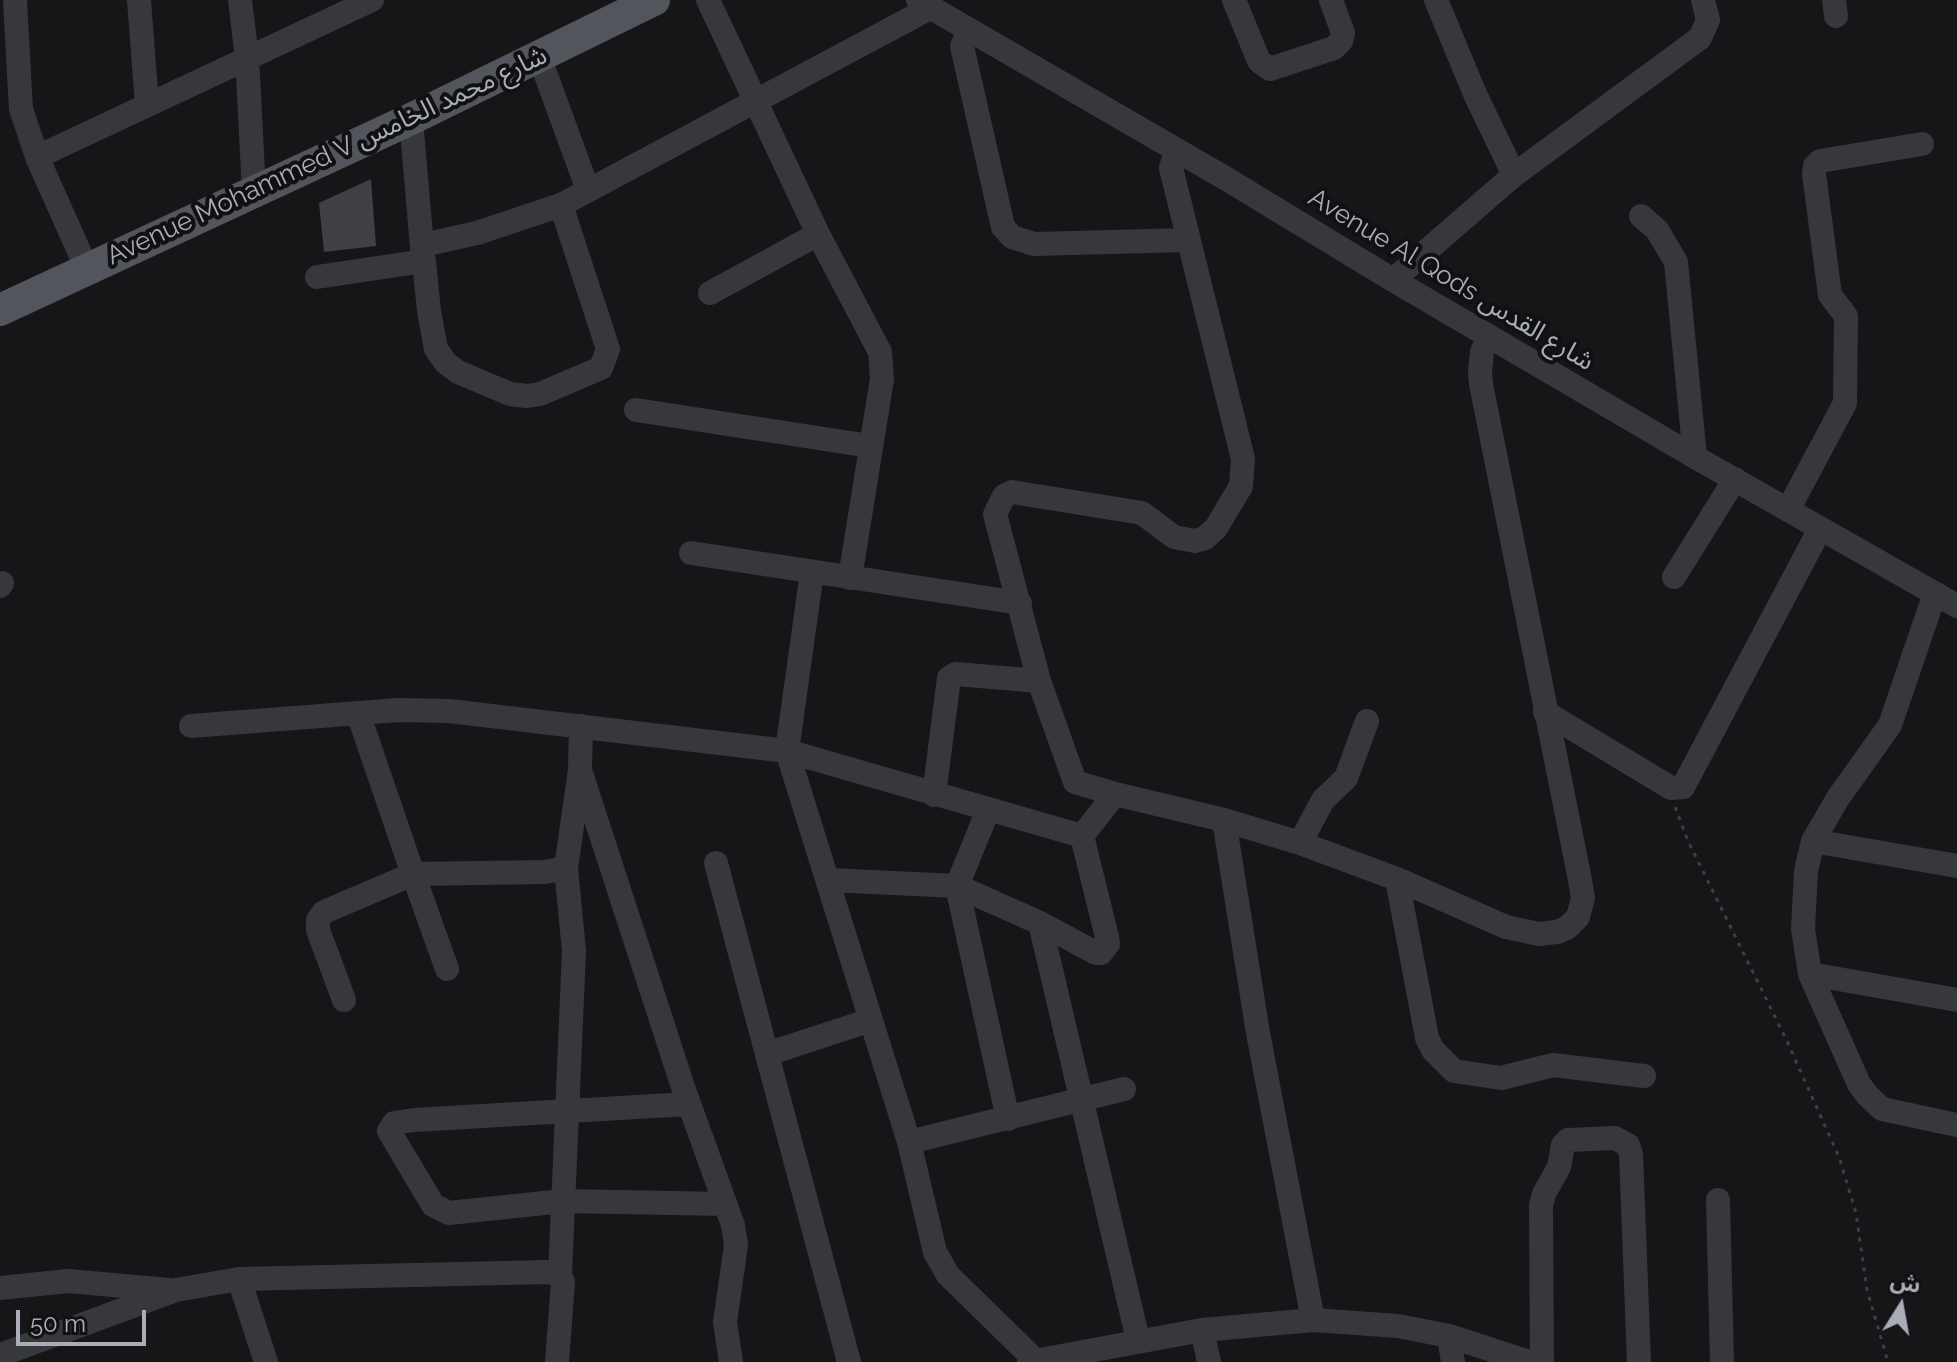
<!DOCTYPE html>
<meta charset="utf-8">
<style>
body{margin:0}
#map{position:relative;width:1957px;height:1362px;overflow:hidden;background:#161618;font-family:Raleway,"Noto Sans Arabic",sans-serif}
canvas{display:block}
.north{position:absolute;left:1861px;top:1266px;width:80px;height:80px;-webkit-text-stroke:6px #111113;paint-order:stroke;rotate:11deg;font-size:22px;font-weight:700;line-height:32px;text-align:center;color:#a8adb8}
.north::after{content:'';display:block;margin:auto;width:28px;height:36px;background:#a8adb8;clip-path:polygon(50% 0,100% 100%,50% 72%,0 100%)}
.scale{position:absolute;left:16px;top:1310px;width:130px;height:36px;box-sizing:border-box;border:4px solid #a8adb8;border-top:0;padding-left:10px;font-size:24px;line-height:28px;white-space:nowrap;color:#a8adb8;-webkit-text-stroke:6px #111113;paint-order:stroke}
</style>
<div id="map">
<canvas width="1957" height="1362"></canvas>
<div class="north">ش</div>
<div class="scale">50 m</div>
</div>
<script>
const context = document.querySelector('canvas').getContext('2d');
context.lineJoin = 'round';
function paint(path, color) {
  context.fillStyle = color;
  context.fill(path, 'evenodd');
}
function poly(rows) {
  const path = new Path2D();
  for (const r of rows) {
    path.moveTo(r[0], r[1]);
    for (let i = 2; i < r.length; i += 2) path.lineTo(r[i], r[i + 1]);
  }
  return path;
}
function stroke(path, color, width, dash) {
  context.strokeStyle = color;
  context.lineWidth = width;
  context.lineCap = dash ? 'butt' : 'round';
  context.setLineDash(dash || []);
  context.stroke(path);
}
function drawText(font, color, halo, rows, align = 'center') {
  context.font = font + ' Raleway,"Noto Sans Arabic",sans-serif';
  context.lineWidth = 8;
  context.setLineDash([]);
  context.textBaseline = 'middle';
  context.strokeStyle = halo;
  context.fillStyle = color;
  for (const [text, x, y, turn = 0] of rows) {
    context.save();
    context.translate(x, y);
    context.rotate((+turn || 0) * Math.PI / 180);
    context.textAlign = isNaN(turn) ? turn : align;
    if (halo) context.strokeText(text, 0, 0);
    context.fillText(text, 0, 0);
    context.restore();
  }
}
paint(poly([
 [371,179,376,246,324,252,319,203]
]), '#404145');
stroke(poly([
 [1675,807,1688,841,1786,1039,1839,1157,1856,1213,1867,1290,1888,1362]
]), '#3d3f44', 3, [4, 6]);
stroke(poly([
 [15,0,21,109,37,157,87,269],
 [139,0,147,105],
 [240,0,247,58,254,190],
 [708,0,818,234,880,352,882,379,850,578],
 [918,0,1225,178,1393,280,1695,457,1957,606],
 [1234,0,1259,61,1270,69,1334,48,1341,41,1343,33,1331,0],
 [1436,0,1475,94,1514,175],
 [1834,0,1836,16],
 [969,31,962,46,1003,227,1012,237,1034,244,1187,240],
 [539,56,588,190],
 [411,119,423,259],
 [37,157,372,0],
 [1641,216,1657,230,1676,262,1695,457],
 [423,245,477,233,561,205,930,8],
 [317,277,424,261,429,311,436,349,446,363,458,372,510,394,527,396,540,394,601,368,608,349,561,205],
 [1393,280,1514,175,1700,38,1708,20,1703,0],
 [710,293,818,234],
 [636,410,870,446],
 [1788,510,1845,403,1846,316,1830,295,1814,174,1815,166,1820,161,1922,144],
 [691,553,1020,603],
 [812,572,787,751,909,1142,935,1252,948,1275,1036,1361],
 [1674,577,1735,479],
 [0,586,2,583],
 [1935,593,1890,725,1838,798,1813,841,1806,871,1803,929,1810,974,1859,1084,1868,1096,1882,1109,1957,1125],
 [1545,712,1671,788,1683,787,1820,529],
 [191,726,398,710,449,711,787,751,1082,836],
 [580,770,683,1087,733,1225,736,1245,725,1322,731,1362],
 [1115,794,1075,782,1039,681,995,514,1004,496,1012,492,1142,513,1174,537,1195,541,1205,538,1216,528,1241,486,1243,459,1171,168,1176,151],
 [934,795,949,678,956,674,1039,681],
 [988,810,957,886,1008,1119],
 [1224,820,1258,1033,1313,1320],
 [1082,836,1115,794,1224,820,1300,843,1397,879,1506,927,1539,934,1557,932,1567,928,1578,917,1583,898,1579,875,1481,384,1480,372,1482,352,1489,336],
 [1813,841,1957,866],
 [1300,843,1323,800,1346,778,1367,721],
 [716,863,849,1362],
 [1397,879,1427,1038,1433,1050,1454,1071,1501,1078,1553,1065,1644,1076],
 [828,880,957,886,1040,923,1096,953,1101,953,1108,944,1107,937,1082,836],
 [1040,923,1138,1340],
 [447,969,413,874,545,872,566,868,580,770,581,726],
 [1810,974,1957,1000],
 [344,1000,318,930,318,920,324,912,413,874,358,713],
 [767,1054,871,1020],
 [689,1104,414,1120,394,1123,389,1131,433,1205,449,1213,563,1201,725,1204],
 [909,1142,1124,1089],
 [1718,1200,1722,1362],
 [560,1275,574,951,566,868],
 [239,1279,266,1362],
 [0,1288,68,1281,169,1290],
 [1202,1330,1209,1362],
 [1449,1336,1453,1362],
 [0,1355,176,1290,239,1279,547,1272,560,1275,563,1282,557,1362],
 [1029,1362,1202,1330,1313,1320,1398,1326,1449,1336,1529,1362],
 [1542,1362,1541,1205,1544,1194,1559,1167,1563,1145,1568,1140,1615,1138,1628,1145,1631,1154,1639,1362]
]), '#37383d', 24);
stroke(poly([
 [0,310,411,119,654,0]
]), '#53555c', 32);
drawText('26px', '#a8adb8', '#111113', [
 ["Avenue Mohammed V شارع محمد الخامس",327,156,-25],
 ["Avenue Al Qods شارع القدس",1451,280,31]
]);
</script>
